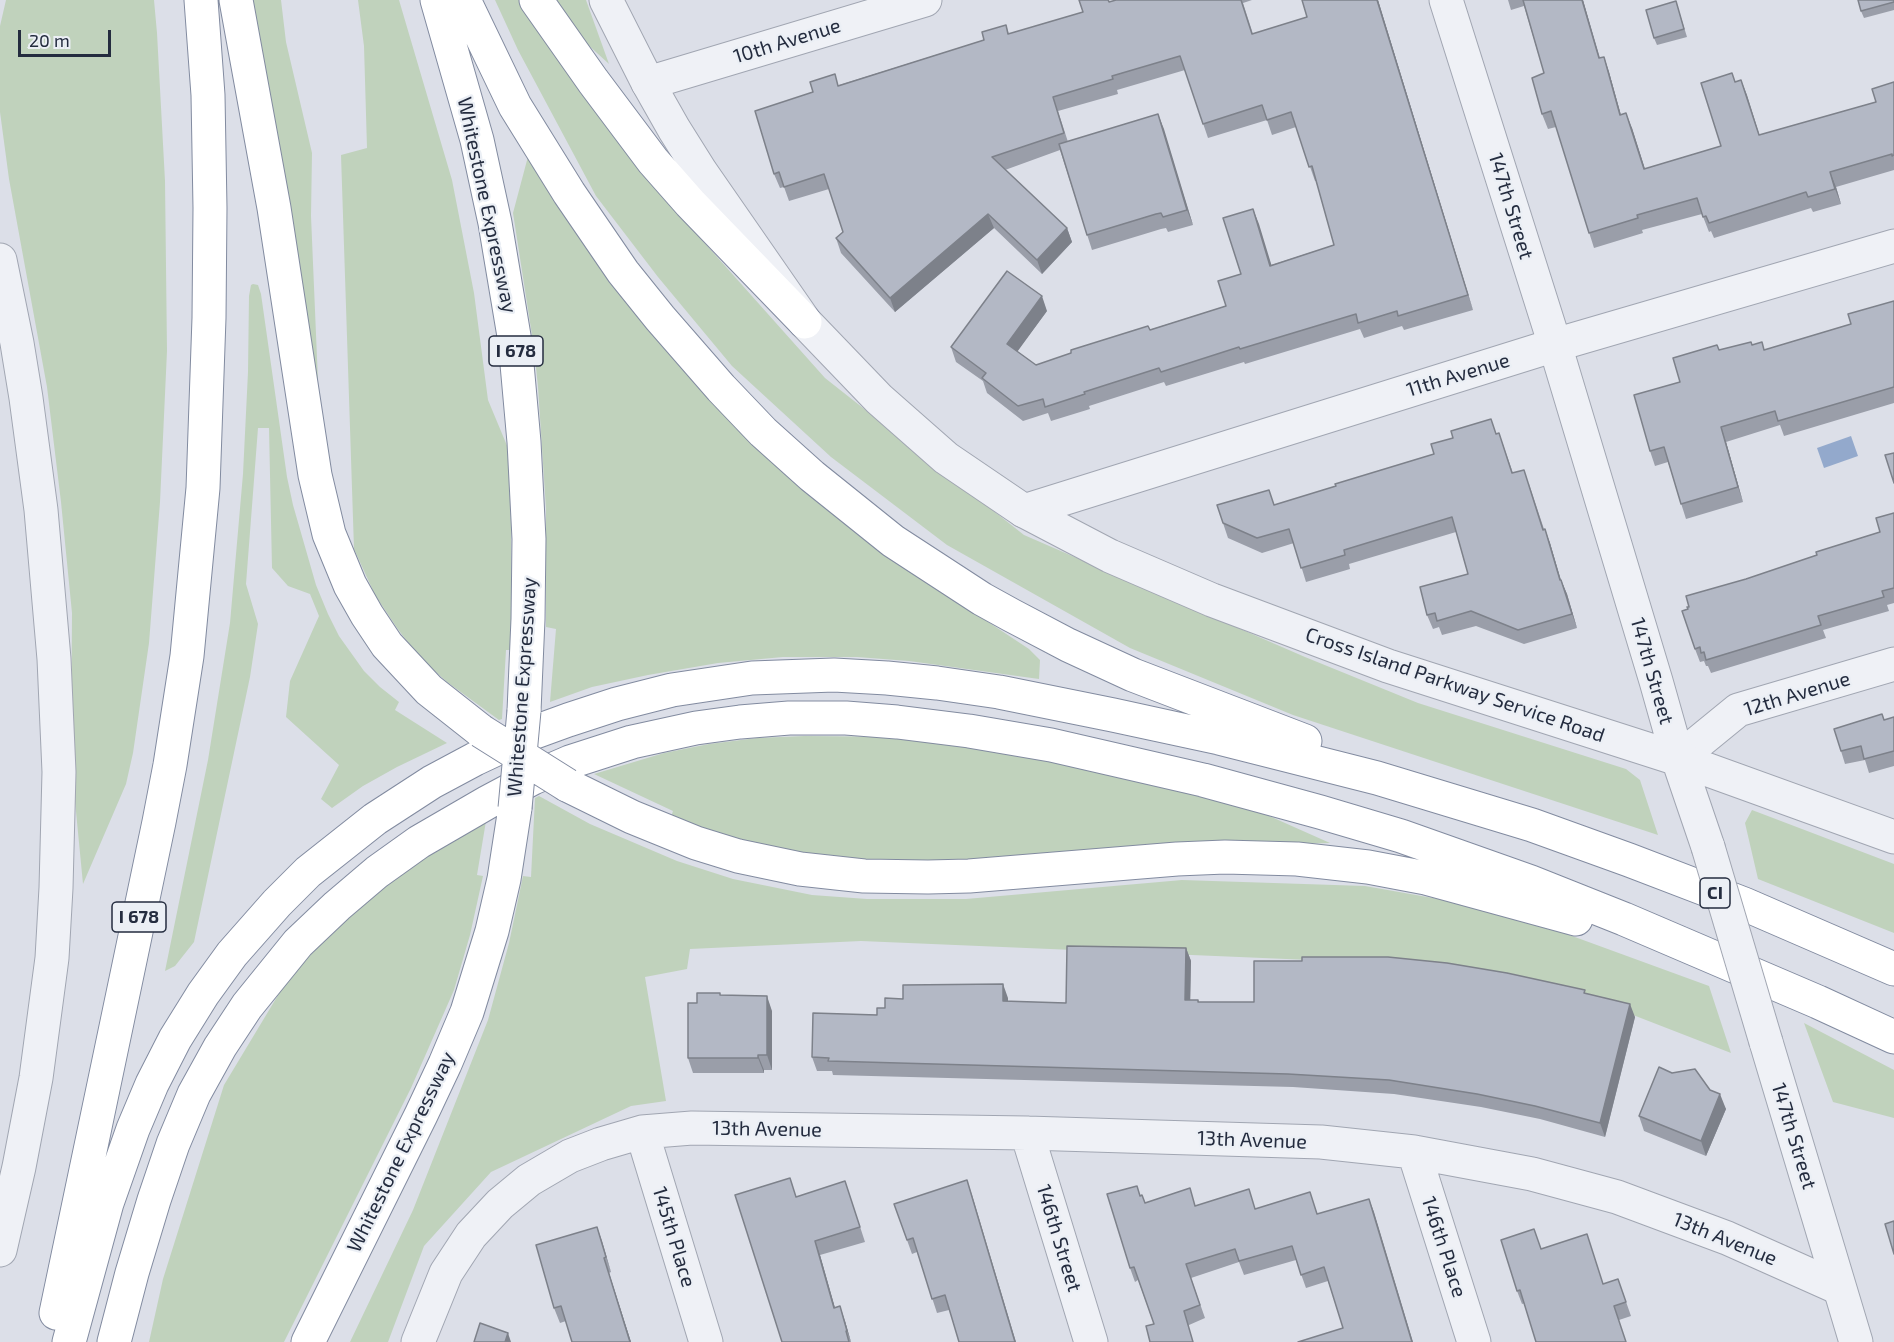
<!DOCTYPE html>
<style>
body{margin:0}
#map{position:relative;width:1894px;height:1342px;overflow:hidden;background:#dcdfe8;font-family:"Exo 2",sans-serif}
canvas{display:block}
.scale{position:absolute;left:18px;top:30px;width:93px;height:27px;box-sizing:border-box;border:3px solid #242c3f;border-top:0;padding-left:8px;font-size:18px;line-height:21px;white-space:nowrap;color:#242c3f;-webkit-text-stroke:4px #ebeff5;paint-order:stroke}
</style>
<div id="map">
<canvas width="1894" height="1342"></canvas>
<div class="scale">20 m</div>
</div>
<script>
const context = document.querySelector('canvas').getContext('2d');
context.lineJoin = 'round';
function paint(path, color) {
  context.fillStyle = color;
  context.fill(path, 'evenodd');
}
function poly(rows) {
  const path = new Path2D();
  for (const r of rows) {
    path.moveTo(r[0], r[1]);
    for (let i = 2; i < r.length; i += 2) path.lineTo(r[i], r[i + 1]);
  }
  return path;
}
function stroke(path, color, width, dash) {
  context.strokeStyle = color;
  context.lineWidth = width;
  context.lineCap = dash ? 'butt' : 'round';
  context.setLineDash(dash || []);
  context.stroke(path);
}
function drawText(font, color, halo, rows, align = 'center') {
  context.font = font + ' "Exo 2",sans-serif';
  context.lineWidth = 4.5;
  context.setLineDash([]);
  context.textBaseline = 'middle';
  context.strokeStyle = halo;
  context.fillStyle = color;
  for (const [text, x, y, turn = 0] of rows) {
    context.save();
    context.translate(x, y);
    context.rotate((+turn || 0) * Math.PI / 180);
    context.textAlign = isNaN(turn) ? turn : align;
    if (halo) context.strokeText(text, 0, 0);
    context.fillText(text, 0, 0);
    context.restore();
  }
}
paint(poly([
 [6,0,154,0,157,33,165,181,167,351,160,502,149,643,133,753,126,784,83,884,71,760,72,613,61,502,47,387,9,179,0,112,0,26],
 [253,0,281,0,286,42,312,153,311,216,321,452],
 [358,0,399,0,452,180,474,293,488,400,508,448,511,525,511,650,506,650,502,719,499,720,447,682,418,656,397,628,375,595,354,549,341,155,367,148,364,46],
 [495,0,523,0,677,212,825,378,1024,535,1305,657,1418,703,1626,769,1640,780,1658,835,1293,715,1130,648,947,545,831,457,732,366,658,277,596,196,518,50],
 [554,0,586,0,609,64,574,32],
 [530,149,548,180,917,575,1029,649,1040,660,1039,679,909,661,857,657,783,657,718,663,648,675,592,687,550,702,556,629,546,627,546,509,538,387,534,348,513,213],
 [253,284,258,285,261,294,287,477,293,505,316,585,328,614,339,636,364,671,380,687,399,702,395,710,447,743,397,767,363,786,332,808,321,799,339,765,286,717,290,681,319,616,310,594,288,586,272,568,269,428,258,428,246,584,258,624,250,677,194,942,175,966,165,971,208,760,230,623,243,474,248,372,249,296,251,285],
 [805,736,909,737,1123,774,1267,815,1330,843,1254,845,938,863,825,858,768,847,718,833,671,817,673,811,594,774,664,753,709,744,757,738],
 [539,796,590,824,677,861,733,879,812,895,867,899,966,899,1182,880,1365,886,1501,910,1709,986,1731,1053,1566,989,1381,963,861,941,690,949,687,969,645,977,666,1101,631,1106,491,1172,424,1246,388,1342,350,1342,413,1210,488,1020,509,943,523,876,531,877,535,798],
 [1752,810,1894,864,1894,933,1758,879,1745,823],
 [486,821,477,875,483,876,470,935,454,990,411,1088,284,1342,149,1342,163,1279,224,1085,301,957,395,879,431,852],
 [1804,1023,1894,1070,1894,1118,1833,1102]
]), '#c0d2bc');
paint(poly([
 [1851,436,1858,456,1824,468,1817,448]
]), '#93a9cc');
const minor = poly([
 [648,83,925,0],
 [1024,511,1555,345,1894,246],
 [1678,759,1738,710,1894,664],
 [642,1132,706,1342],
 [1027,1133,1091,1342],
 [1414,1152,1474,1342],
 [418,1342,446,1273,471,1235,500,1204,529,1180,570,1156,601,1144,642,1132,692,1128,1027,1133,1321,1142,1414,1152,1532,1174,1617,1197,1727,1238,1839,1288]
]);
const tertiary = poly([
 [606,0,648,83,674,129,701,172,805,322,879,399,946,458,1024,511,1110,556,1212,600,1388,666,1678,759,1894,837],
 [1446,0,1555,345,1656,681,1678,759,1708,847],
 [0,260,17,343,26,398,41,510,54,659,59,772,56,888,52,958,36,1078,19,1167,0,1250],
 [1766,1042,1856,1342]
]);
const motorway = poly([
 [236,0,274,208,315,475,329,534,350,585,367,615,387,645,429,690,481,731],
 [437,0,477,140,495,223,515,342,524,442,529,539,528,619,524,711],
 [464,0,515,106,569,193,623,272,660,318,721,388,763,432,812,476,893,541,982,599,1011,615,1068,645,1133,675,1305,741],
 [536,0,593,81,653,161,690,203,805,322],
 [567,785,632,817,696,843,738,856,800,869,864,876,928,877,969,876,1177,859,1225,857,1297,859,1368,867,1426,878,1576,919],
 [56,1313,159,822,170,765,187,656,203,488,209,318,210,208,208,95,201,0],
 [69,1342,107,1203,133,1129,152,1084,175,1039,203,994,232,954,277,903,308,872,375,819,432,782,475,759,524,736,568,720,617,704,672,690,752,678,834,675,887,678,937,683,999,692,1113,715,1219,738,1377,778,1532,825,1629,860,1744,904,1894,969],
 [114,1342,132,1273,154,1200,173,1144,194,1094,220,1047,247,1006,298,943,337,906,377,872,419,842,488,802,533,778,570,762,632,742,696,728,740,722,789,718,846,718,897,722,969,731,1051,745,1203,780,1320,812,1401,836,1531,882,1624,919,1818,1002,1894,1037],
 [308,1342,421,1115,445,1064,467,1012,492,931,504,879,515,808]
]);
stroke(minor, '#a1a6b2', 35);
stroke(tertiary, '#a1a6b2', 35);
stroke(motorway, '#828ba0', 35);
stroke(minor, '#eff1f6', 33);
stroke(tertiary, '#eff1f6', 33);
stroke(motorway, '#fff', 33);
const tertiaryBridge = poly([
 [1708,847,1766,1042]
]);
const motorwayBridge = poly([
 [481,731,567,785],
 [515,808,524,711]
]);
stroke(tertiaryBridge, '#a1a6b2', 35, []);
stroke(motorwayBridge, '#828ba0', 35, []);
stroke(tertiaryBridge, '#eff1f6', 33);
stroke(motorwayBridge, '#fff', 33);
paint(poly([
 [1079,0,1109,0,1110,2,1116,0,1252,0,1243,3,1253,34,1378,0,1473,310,1404,330,1402,326,1364,338,1360,329,1245,364,1244,362,1166,386,1164,382,1089,406,1090,409,1051,421,1048,413,1023,421,987,393,983,381,956,362,951,347,1047,311,1017,351,1036,365,1226,306,1241,274,1253,209,1271,265,1334,245,1316,181,1315,181,1296,127,1272,135,1267,120,1208,138,1185,70,1117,90,1118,94,1058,111,1068,142,1158,114,1193,225,1168,232,1166,228,1161,229,1092,250,1060,150,1005,170,1067,228,1072,242,1042,274,994,228,895,312,841,253,836,238,843,232,829,189,789,201,784,187,780,188,774,174,813,92,839,85,984,40,1006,25,1009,34,1083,12],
 [1508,0,1583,0,1600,58,1604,57,1609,72,1621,115,1632,128,1645,169,1721,146,1735,82,1741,80,1759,135,1876,102,1894,82,1894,170,1836,187,1841,204,1813,212,1811,208,1714,238,1711,231,1709,232,1702,214,1642,230,1643,233,1594,248,1556,127,1548,129,1542,114,1544,73,1524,6,1511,10],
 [1894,0,1894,10,1864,18,1861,11],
 [1676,1,1687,37,1657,45,1654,38],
 [1894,301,1894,403,1784,436,1780,425,1726,442,1743,502,1686,519,1668,462,1655,466,1650,451,1680,382,1719,350,1752,345,1764,350,1851,324],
 [1499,433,1513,473,1529,484,1544,529,1550,543,1561,580,1567,594,1577,628,1524,644,1476,626,1442,635,1439,627,1433,629,1427,615,1468,574,1456,532,1349,564,1350,569,1306,582,1294,543,1262,553,1228,538,1223,523],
 [1894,513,1894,603,1887,605,1889,611,1823,630,1826,638,1711,673,1708,666,1706,666,1704,661,1700,662,1695,649,1688,609,1746,579,1817,555,1880,532],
 [1894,717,1894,766,1869,773,1865,760,1845,764,1841,751,1885,720],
 [1186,948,1191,961,1190,1000,1198,1000,1199,1002,1254,1002,1586,993,1635,1017,1605,1137,1540,1119,1481,1107,1394,1094,1293,1087,833,1075,832,1071,817,1071,812,1057,877,1015,885,1008,1008,998,1008,1001,1066,1003],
 [721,995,772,1011,772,1070,764,1070,764,1073,693,1073,688,1058,697,1003],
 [1672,1073,1710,1090,1726,1109,1706,1156,1644,1131,1639,1116],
 [972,1195,949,1310,937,1313,917,1252,912,1254,894,1204],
 [850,1196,865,1242,820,1255,835,1308,845,1321,851,1342,782,1342,797,1197],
 [1140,1196,1145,1202,1317,1214,1374,1212,1343,1328,1328,1281,1306,1288,1296,1260,1244,1275,1239,1262,1191,1278,1205,1318,1189,1325,1154,1324,1138,1280,1135,1282,1130,1268],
 [597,1227,611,1272,609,1273,631,1342,572,1342,566,1321,560,1323,554,1308],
 [1541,1249,1604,1284,1618,1279,1631,1316,1619,1320,1525,1303,1522,1304,1517,1291]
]), '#9a9ea9');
paint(poly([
 [1377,0,1378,0,1473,310,1468,295],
 [1582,0,1583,0,1604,74,1599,58],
 [1604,57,1609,72,1625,130,1620,115],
 [1741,80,1747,95,1764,150,1759,135],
 [1626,113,1632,128,1650,185,1644,169],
 [1158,114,1164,129,1193,225,1187,210],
 [1830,172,1836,187,1841,204,1835,189],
 [1253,209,1259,224,1276,280,1270,266],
 [988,214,994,228,895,312,890,298],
 [1067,228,1072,242,1042,274,1037,260],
 [1042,296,1047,311,1012,359,1007,344],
 [1721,427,1726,442,1743,502,1738,487],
 [1545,529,1550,543,1565,595,1560,580],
 [1561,580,1567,594,1577,628,1572,614],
 [1186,948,1191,961,1190,1013,1185,1000],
 [1003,984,1008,998,1008,1015,1003,1001],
 [767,996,772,1011,772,1070,767,1055],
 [1630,1004,1635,1017,1605,1137,1600,1123],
 [758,1055,764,1070,764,1073,758,1058],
 [1720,1094,1726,1109,1706,1156,1701,1141],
 [967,1180,972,1195,1016,1342,1015,1342],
 [1369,1199,1374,1212,1413,1342,1412,1342],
 [597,1227,602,1241,611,1272,606,1257],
 [815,1241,820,1255,839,1322,834,1308],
 [604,1258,609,1273,631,1342,630,1342],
 [840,1306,845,1321,851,1342,847,1331],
 [508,1333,511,1342,505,1342]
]), '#7d818a');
const building = poly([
 [1079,0,1108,0,1109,2,1116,0,1241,0,1252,34,1307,17,1302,0,1377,0,1468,295,1398,316,1397,311,1358,323,1356,314,1240,349,1239,347,1161,372,1159,368,1084,392,1085,394,1045,407,1043,399,1018,406,982,378,986,373,951,347,1007,271,1042,296,1007,344,1036,365,1071,353,1071,350,1148,326,1150,330,1226,306,1218,281,1241,274,1223,218,1253,209,1270,266,1334,245,1312,166,1309,167,1291,112,1267,120,1262,105,1203,124,1180,56,1112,76,1113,79,1053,97,1064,133,992,157,1067,228,1037,260,988,214,890,298,836,238,843,232,824,174,784,187,779,172,774,174,755,111,813,92,810,82,835,74,838,86,984,40,982,32,1006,25,1008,34,1083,12,1079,0],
 [1523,0,1582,0,1599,58,1604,57,1620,115,1626,113,1644,169,1721,146,1701,83,1732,73,1735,82,1741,80,1759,135,1876,102,1872,89,1894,82,1894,155,1892,156,1892,154,1830,172,1835,189,1808,197,1806,192,1709,223,1706,216,1703,217,1697,198,1637,215,1638,218,1589,233,1551,111,1542,114,1532,78,1544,73,1523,0],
 [1858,0,1894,0,1894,2,1861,11,1858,0],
 [1676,1,1684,29,1654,38,1646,10,1676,1],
 [1158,114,1187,210,1163,217,1161,213,1156,214,1087,235,1059,144,1158,114],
 [1894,301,1894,387,1778,421,1775,411,1721,427,1738,487,1681,504,1664,447,1650,451,1634,395,1680,382,1673,358,1717,345,1719,350,1751,342,1752,345,1762,342,1764,350,1851,324,1848,314,1894,301],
 [1491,419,1496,434,1499,433,1512,473,1524,470,1543,530,1545,529,1560,580,1561,580,1572,614,1518,630,1471,611,1437,621,1435,613,1427,615,1420,587,1468,574,1452,517,1344,550,1345,555,1301,568,1289,529,1257,538,1223,523,1217,505,1269,490,1274,505,1336,486,1335,484,1434,454,1431,444,1453,438,1451,431,1491,419],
 [1894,453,1894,483,1885,455,1894,453],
 [1894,513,1894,588,1882,591,1884,597,1818,616,1821,625,1706,660,1704,652,1701,653,1700,647,1695,649,1682,611,1688,609,1687,607,1689,607,1686,596,1746,579,1817,555,1816,552,1880,532,1876,518,1894,513],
 [1882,714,1884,720,1894,717,1894,751,1864,759,1861,746,1841,751,1834,729,1882,714],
 [1067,946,1186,948,1185,1000,1198,1000,1198,1002,1254,1002,1254,961,1302,961,1302,957,1388,957,1447,963,1507,973,1585,990,1584,993,1630,1004,1600,1123,1535,1106,1477,1094,1389,1080,1288,1074,828,1061,829,1058,812,1057,813,1013,877,1015,877,1008,885,1008,885,998,903,999,903,985,1003,984,1003,1001,1066,1003,1067,946],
 [697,993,720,993,720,995,767,996,767,1055,758,1055,758,1058,688,1058,688,1003,697,1003,697,993],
 [1659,1067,1672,1073,1695,1069,1710,1090,1720,1094,1701,1141,1639,1116,1659,1067],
 [790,1178,796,1197,845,1181,860,1227,815,1241,834,1308,840,1306,847,1331,846,1331,849,1342,782,1342,735,1195,790,1178],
 [967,1180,1015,1342,959,1342,945,1295,932,1299,913,1238,907,1240,894,1204,967,1180],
 [1137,1186,1140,1196,1142,1195,1145,1203,1190,1188,1195,1206,1249,1189,1255,1209,1310,1192,1317,1214,1369,1199,1412,1342,1298,1342,1343,1328,1324,1267,1301,1275,1292,1246,1239,1261,1235,1249,1186,1264,1200,1305,1184,1311,1193,1342,1150,1342,1146,1326,1154,1324,1134,1267,1130,1268,1107,1194,1137,1186],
 [1894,1221,1894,1254,1885,1224,1894,1221],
 [597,1227,606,1257,604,1258,630,1342,572,1342,561,1306,554,1308,536,1245,597,1227],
 [1534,1229,1541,1249,1587,1234,1603,1284,1618,1279,1626,1302,1614,1306,1626,1342,1536,1342,1520,1290,1517,1291,1501,1240,1534,1229],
 [480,1323,508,1333,505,1342,474,1342,480,1323]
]);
paint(building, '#b3b8c5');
stroke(building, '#7d818a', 1.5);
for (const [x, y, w] of [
 [516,351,54],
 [1715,893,30],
 [139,917,54]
]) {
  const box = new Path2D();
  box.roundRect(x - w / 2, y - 15, w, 30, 4.5);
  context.fillStyle = '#ebeff5';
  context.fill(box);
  stroke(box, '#242c3f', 1.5);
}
drawText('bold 18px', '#242c3f', null, [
 ["I 678",516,351],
 ["CI",1715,893],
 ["I 678",139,917]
]);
drawText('20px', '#242c3f', '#ebeff5', [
 ["10th Avenue",787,41,-17],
 ["Whitestone Expressway",487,205,78],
 ["147th Street",1511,206,73],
 ["11th Avenue",1458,375,-17],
 ["147th Street",1652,671,74],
 ["Cross Island Parkway Service Road",1455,685,19],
 ["Whitestone Expressway",522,687,-86],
 ["12th Avenue",1797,694,-17],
 ["13th Avenue",767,1129,1],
 ["147th Street",1794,1136,73],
 ["13th Avenue",1252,1140,2],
 ["Whitestone Expressway",401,1152,-64],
 ["145th Place",674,1237,73],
 ["146th Street",1059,1238,73],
 ["13th Avenue",1725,1239,22],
 ["146th Place",1444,1247,72]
]);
</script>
